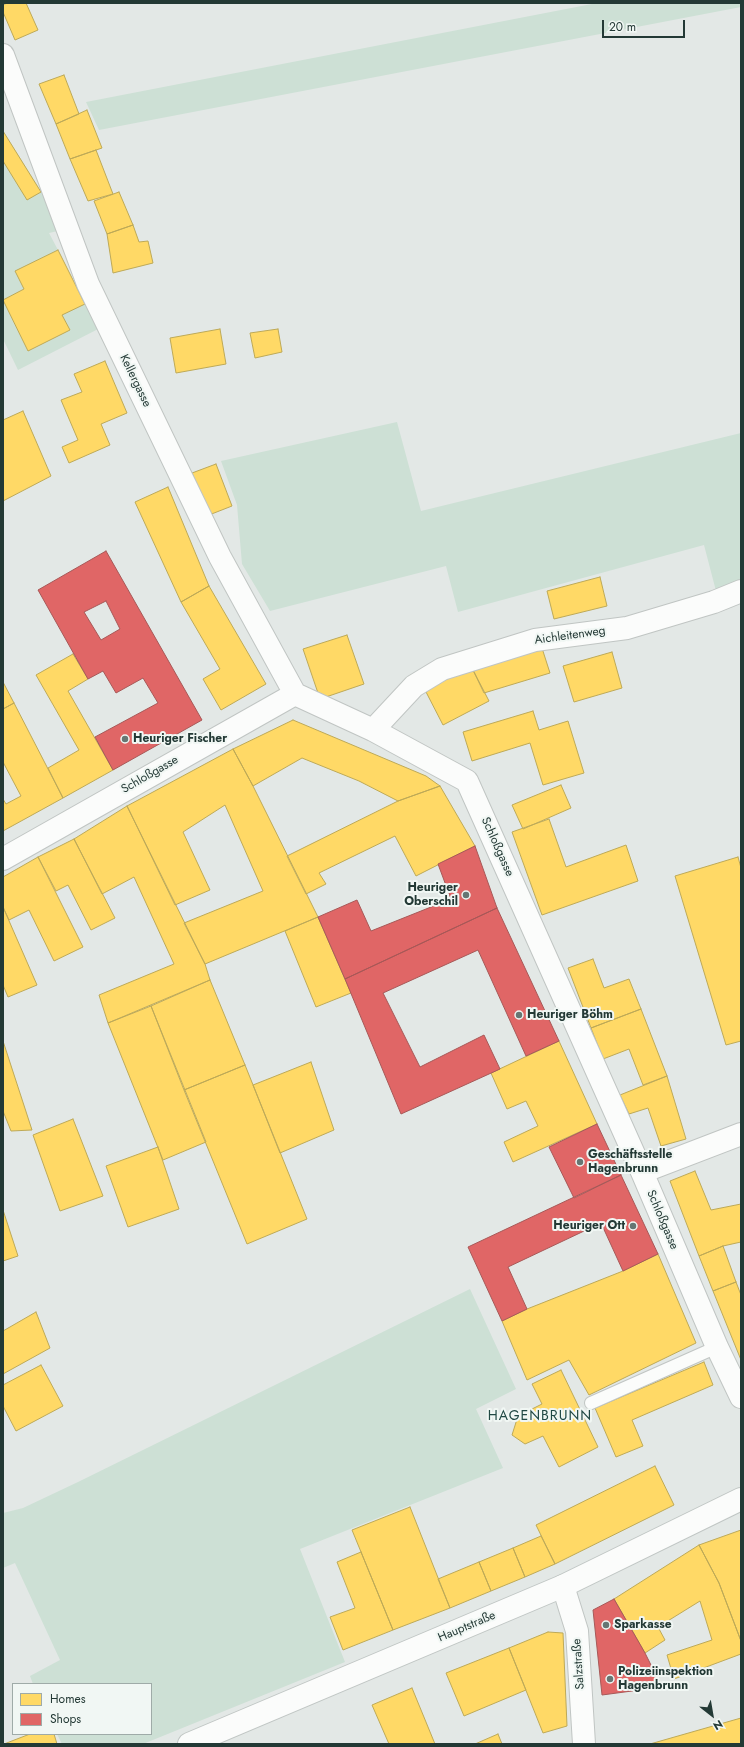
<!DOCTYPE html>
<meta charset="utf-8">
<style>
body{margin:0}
#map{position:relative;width:744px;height:1747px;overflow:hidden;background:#e3e8e6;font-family:Jost,sans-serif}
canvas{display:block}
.frame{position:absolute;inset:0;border:4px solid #233935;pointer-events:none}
.legend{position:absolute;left:12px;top:1683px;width:140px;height:52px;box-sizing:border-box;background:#f1f7f4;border:1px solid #9faba8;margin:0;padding:5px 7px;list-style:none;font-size:12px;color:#233935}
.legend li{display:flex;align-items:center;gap:8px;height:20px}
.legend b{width:20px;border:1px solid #9faba8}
.north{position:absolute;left:692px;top:1695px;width:40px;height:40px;-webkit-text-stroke:3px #f1f7f4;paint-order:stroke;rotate:149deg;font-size:11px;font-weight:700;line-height:16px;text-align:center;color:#233935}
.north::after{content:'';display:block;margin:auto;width:14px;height:18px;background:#233935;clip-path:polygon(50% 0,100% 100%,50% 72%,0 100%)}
.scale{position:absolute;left:602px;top:20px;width:83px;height:18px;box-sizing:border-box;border:2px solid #233935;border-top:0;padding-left:5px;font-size:12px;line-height:14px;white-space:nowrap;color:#233935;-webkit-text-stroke:3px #f1f7f4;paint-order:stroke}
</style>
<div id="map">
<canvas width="744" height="1747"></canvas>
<div class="frame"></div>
<ul class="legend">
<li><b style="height:11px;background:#ffd966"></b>Homes</li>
<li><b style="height:11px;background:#e06666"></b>Shops</li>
</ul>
<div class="north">N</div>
<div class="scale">20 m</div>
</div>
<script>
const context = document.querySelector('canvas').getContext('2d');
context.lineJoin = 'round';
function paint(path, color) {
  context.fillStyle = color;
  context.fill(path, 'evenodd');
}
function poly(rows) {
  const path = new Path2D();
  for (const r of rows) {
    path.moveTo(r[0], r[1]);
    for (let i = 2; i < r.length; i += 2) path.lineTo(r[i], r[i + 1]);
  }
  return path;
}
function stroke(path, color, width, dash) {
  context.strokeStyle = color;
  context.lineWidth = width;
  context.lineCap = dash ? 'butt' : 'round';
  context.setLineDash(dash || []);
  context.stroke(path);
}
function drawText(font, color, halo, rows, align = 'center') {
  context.font = font + ' Jost,sans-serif';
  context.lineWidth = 4;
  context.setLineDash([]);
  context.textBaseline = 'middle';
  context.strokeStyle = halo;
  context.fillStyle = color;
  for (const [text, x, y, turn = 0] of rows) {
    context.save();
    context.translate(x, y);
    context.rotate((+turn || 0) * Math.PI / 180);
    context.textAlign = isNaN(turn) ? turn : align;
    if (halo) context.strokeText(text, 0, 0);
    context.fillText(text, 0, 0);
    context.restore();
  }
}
paint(poly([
 [597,3,741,3,741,7,99,130,86,102],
 [3,131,51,207,62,230,49,233,58,250,16,271,24,289,3,300,28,351,70,330,62,315,79,293,87,291,104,326,18,370,3,339],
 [397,422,421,511,741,433,741,581,716,591,704,545,458,612,446,566,270,611,242,564,237,505,221,461],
 [470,1289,516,1389,476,1409,503,1468,300,1549,345,1662,143,1744,62,1744,57,1734,151,1734,151,1684,33,1684,30,1676,60,1660,15,1563,3,1568,3,1513,23,1508,78,1482]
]), '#cde0d5');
const homes = poly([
 [7,3,26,3,38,30,15,40,3,12,3,5,7,3],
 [64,75,79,114,56,124,39,84,64,75],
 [87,110,102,148,70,159,56,124,87,110],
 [3,131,41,192,27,200,3,161,3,131],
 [96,150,113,194,88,201,70,159,96,150],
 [119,192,133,225,107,234,94,201,119,192],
 [133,225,139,242,148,241,153,263,113,273,107,234,133,225],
 [58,250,85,304,62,315,70,330,28,351,3,300,24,289,15,271,58,250],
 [220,329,226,364,176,373,170,338,220,329],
 [278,329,282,352,255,358,250,333,278,329],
 [105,361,127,413,101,424,110,445,69,463,62,447,78,440,61,400,82,392,74,374,105,361],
 [23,411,51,476,3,501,3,420,23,411],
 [216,464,232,506,209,515,192,473,216,464],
 [168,487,209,586,181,602,135,502,168,487],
 [600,577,607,606,554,619,547,591,600,577],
 [209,586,266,684,221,710,203,679,220,669,181,602,209,586],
 [347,635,364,684,320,699,303,649,347,635],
 [541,645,550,673,484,693,471,666,541,645],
 [612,652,622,688,574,702,563,666,612,652],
 [73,654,88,679,68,691,113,770,63,798,48,768,79,750,36,675,73,654],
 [471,666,489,701,443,725,425,690,471,666],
 [3,682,14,703,3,709,3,682],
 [14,703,63,798,3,831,3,799,6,804,21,796,3,762,3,709,14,703],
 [533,711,539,730,568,721,584,773,543,785,530,743,472,761,463,732,533,711],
 [293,720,426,776,440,786,398,801,359,781,302,758,253,786,233,749,293,720],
 [233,749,253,786,318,917,205,964,184,923,263,891,225,805,183,832,210,890,175,905,127,806,233,749],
 [561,785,571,808,523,829,512,805,561,785],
 [440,786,475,846,416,876,395,836,319,873,326,884,306,894,287,856,398,801,440,786],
 [127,806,205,964,210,980,108,1023,99,995,174,964,134,877,102,894,74,839,127,806],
 [549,819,566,867,626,845,638,881,542,915,512,832,549,819],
 [74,839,115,918,91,930,68,885,56,891,38,857,74,839],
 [38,857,83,947,54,961,29,910,9,920,3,907,3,877,38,857],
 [738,857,741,868,741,1041,726,1045,675,876,738,857],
 [3,907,37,985,8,997,3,985,3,907],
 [318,917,351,993,316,1007,285,931,318,917],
 [593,959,604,988,629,979,641,1009,591,1028,568,968,593,959],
 [210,980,245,1065,184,1090,151,1006,210,980],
 [151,1006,206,1142,163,1160,108,1023,151,1006],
 [641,1009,667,1076,643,1085,629,1049,603,1059,591,1028,641,1009],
 [3,1041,32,1130,11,1131,3,1111,3,1041],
 [559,1041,597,1124,513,1162,504,1142,538,1126,526,1101,507,1109,491,1073,559,1041],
 [311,1062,334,1130,280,1153,253,1085,311,1062],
 [245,1065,307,1219,247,1244,184,1090,245,1065],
 [667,1076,686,1139,661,1146,648,1108,629,1114,620,1095,667,1076],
 [73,1119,103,1196,60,1211,33,1135,73,1119],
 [158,1147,179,1209,128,1227,106,1166,158,1147],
 [695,1171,711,1210,741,1204,741,1242,723,1246,699,1256,670,1181,695,1171],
 [3,1210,18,1256,3,1261,3,1210],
 [723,1246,736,1282,713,1291,699,1256,723,1246],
 [658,1254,696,1343,589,1395,569,1360,527,1380,502,1321,527,1309,623,1271,658,1254],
 [736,1282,741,1295,741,1360,713,1291,736,1282],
 [36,1312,50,1348,3,1374,3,1331,36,1312],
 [704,1362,713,1385,632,1420,643,1446,616,1457,595,1408,704,1362],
 [41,1365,63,1406,16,1431,3,1406,3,1385,41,1365],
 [561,1370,598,1447,559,1467,543,1436,525,1444,512,1435,518,1416,542,1404,532,1384,561,1370],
 [655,1466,674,1505,555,1564,536,1525,655,1466],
 [410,1507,450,1608,393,1630,352,1530,410,1507],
 [741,1530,741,1641,719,1583,699,1545,741,1530],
 [541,1536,555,1564,525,1577,513,1548,541,1536],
 [699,1545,719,1583,741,1641,741,1654,674,1679,667,1655,712,1640,700,1601,658,1627,665,1640,645,1653,614,1599,699,1545],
 [513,1548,525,1577,491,1591,479,1562,513,1548],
 [361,1552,393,1630,343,1650,330,1617,355,1608,337,1562,361,1552],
 [479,1562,491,1591,450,1608,438,1579,479,1562],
 [548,1632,563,1633,567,1726,543,1733,509,1648,548,1632],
 [509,1648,526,1690,464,1716,446,1673,509,1648],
 [412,1688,435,1744,389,1744,372,1705,412,1688],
 [741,1718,741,1744,650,1744,741,1718],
 [30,1734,54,1734,57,1744,4,1744,30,1734],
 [498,1734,502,1744,475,1744,498,1734]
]);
paint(homes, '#ffd966');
stroke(homes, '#bda957', 1);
const shops = poly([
 [106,551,202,720,113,770,95,737,158,703,143,678,116,693,103,671,88,679,38,590,106,551],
 [106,601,120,629,101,640,84,612,106,601],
 [475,846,497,908,345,979,318,917,357,900,371,931,451,899,438,864,475,846],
 [497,908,559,1041,526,1056,478,950,383,993,420,1067,484,1035,500,1069,401,1114,345,979,497,908],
 [597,1124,621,1175,574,1198,549,1147,597,1124],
 [621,1175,658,1254,623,1271,601,1223,508,1267,527,1309,502,1321,468,1247,621,1175],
 [614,1599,645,1653,662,1687,602,1695,593,1610,614,1599]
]);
paint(shops, '#e06666');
stroke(shops, '#a75857', 1);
const lane = poly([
 [591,1403,717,1347]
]);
const street = poly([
 [3,55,88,284,220,557,295,694],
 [295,694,373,730,467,781,642,1172,717,1347,741,1397],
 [373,730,414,686,442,669,535,640,627,628,714,602,741,591],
 [3,859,295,694],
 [642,1172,741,1134],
 [563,1586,577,1631,584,1744]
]);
const secondary = poly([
 [189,1744,563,1586,741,1499]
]);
stroke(lane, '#c0c5c3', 14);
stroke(street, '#c0c5c3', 24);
stroke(secondary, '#c0c6c4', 24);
stroke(lane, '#fbfcfb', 12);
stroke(street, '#fbfcfb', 22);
stroke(secondary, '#fbfcfb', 22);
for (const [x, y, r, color] of [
 [125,739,4,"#667673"],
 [466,895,4,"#667673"],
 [519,1015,4,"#667673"],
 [580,1162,4,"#667673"],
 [633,1226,4,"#667673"],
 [606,1625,4,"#667673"],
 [610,1679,4,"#667673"]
]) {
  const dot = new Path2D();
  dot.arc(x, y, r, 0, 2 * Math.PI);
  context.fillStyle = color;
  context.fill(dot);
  stroke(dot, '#f1f7f4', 1.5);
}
drawText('12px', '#233935', '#f1f7f4', [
 ["Kellergasse",135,381,64],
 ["Aichleitenweg",570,636,-8],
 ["Schloßgasse",150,775,-30],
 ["Schloßgasse",497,847,66],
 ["Schloßgasse",662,1220,67],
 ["Hauptstraße",467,1627,-23],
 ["Salzstraße",579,1664,-94]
]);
drawText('bold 12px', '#233935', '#f1f7f4', [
 ["Heuriger Fischer",133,739],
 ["Heuriger",458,888,"right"],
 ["Oberschil",458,902,"right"],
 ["Heuriger Böhm",527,1015],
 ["Geschäftsstelle",588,1155],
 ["Hagenbrunn",588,1169],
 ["Heuriger Ott",625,1226,"right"],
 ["Sparkasse",614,1625],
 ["Polizeiinspektion",618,1672],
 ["Hagenbrunn",618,1686]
], 'left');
context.letterSpacing = '1px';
drawText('14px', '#214944', '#f1f7f4', [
 ["HAGENBRUNN",540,1417]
]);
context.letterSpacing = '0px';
</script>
